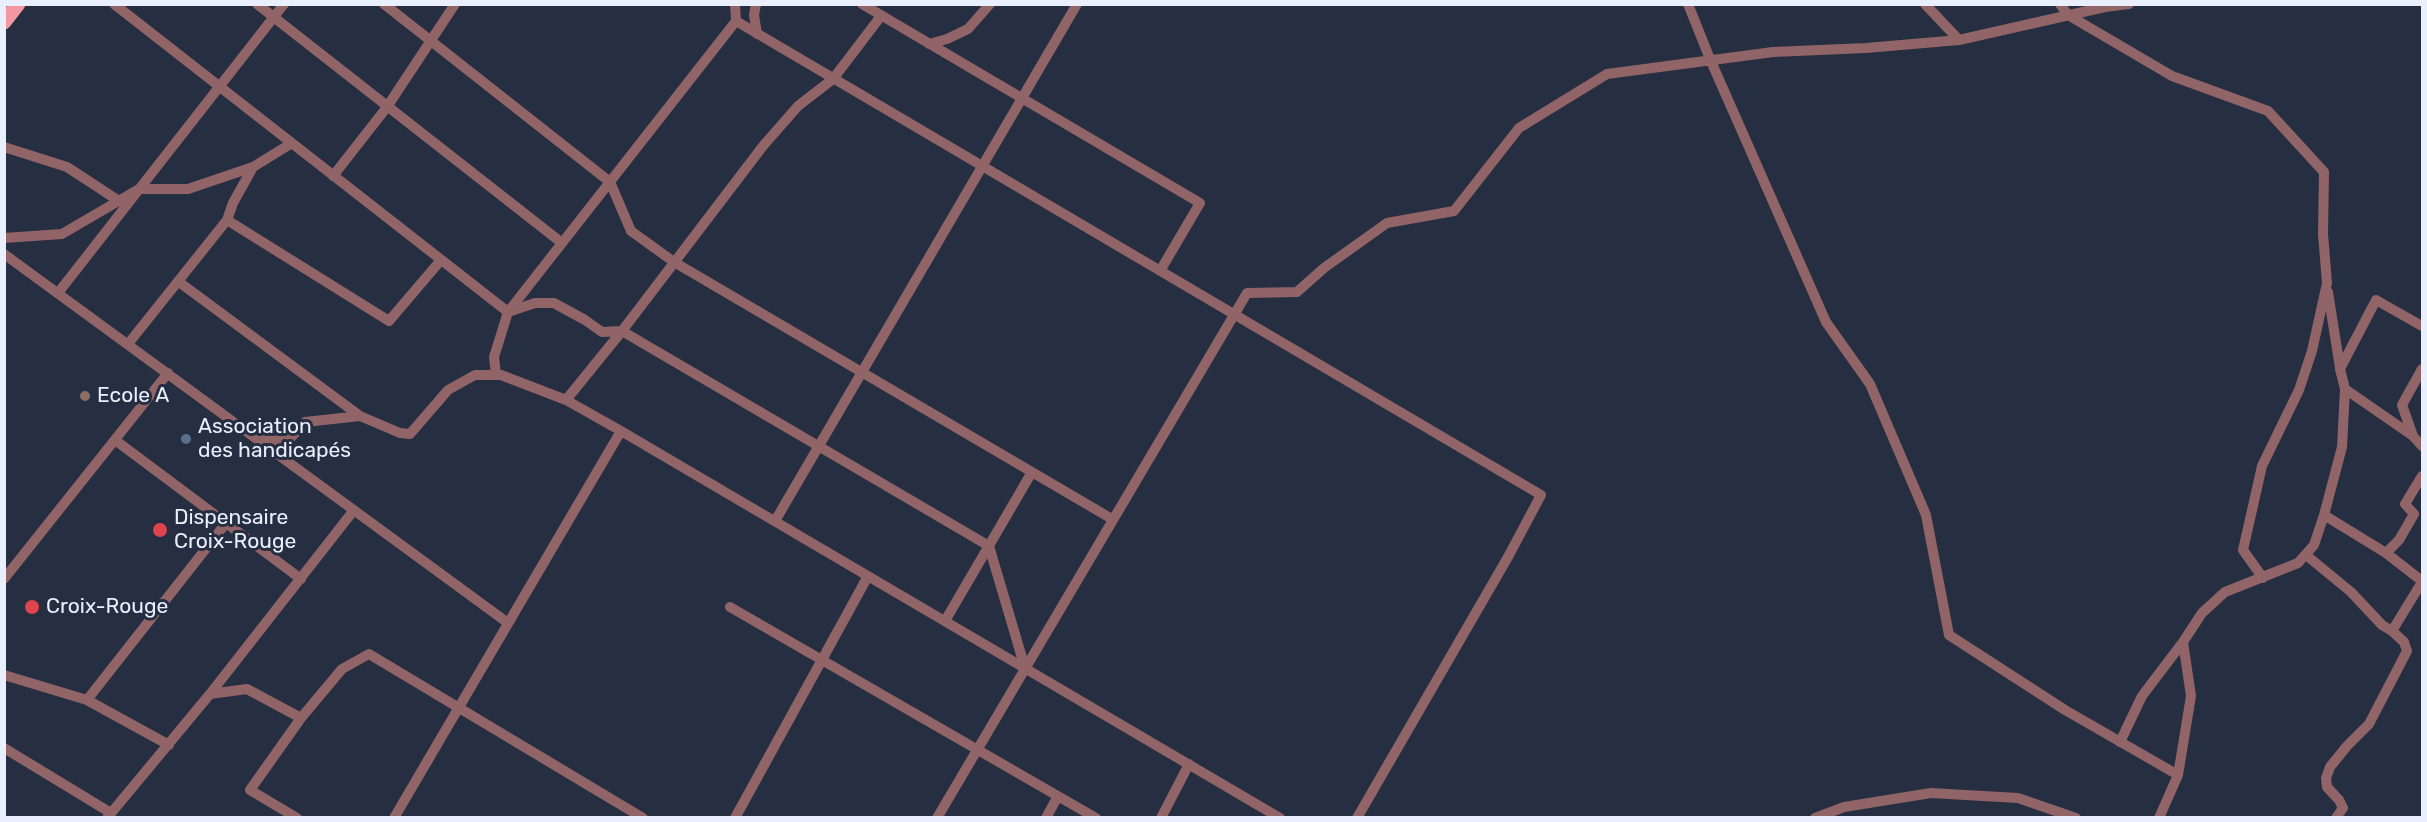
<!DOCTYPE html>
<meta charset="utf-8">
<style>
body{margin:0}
#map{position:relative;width:2427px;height:822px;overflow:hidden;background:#262e41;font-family:Rubik,sans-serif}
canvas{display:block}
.frame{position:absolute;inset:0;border:6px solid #e9effc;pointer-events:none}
</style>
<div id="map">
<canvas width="2427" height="822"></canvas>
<div class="frame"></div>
</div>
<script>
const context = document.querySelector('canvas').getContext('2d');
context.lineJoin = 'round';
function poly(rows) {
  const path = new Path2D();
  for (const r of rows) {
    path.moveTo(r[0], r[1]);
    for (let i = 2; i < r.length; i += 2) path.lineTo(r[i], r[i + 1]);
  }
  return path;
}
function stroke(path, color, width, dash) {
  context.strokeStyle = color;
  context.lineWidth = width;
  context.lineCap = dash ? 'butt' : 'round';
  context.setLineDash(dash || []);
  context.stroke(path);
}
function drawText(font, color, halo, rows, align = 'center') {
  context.font = font + ' Rubik,sans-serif';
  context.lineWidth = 6;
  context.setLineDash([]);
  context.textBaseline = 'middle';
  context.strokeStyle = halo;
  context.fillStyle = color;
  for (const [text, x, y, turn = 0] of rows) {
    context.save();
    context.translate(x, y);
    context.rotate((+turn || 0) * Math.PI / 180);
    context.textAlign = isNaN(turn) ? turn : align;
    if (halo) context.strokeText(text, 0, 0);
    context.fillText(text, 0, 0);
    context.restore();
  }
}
stroke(poly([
 [114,4,508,312],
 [257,4,562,243],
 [384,4,610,182,631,231,674,262,1112,519],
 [756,4,754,15,757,34],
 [862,4,1200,203,1160,271],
 [1688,4,1710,59,1826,322,1870,384,1926,515,1949,635,2065,710,2178,775],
 [1925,4,1959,40],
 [2060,4,2068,15,2172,76,2268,111,2324,172,2323,234,2327,283,2312,351,2299,390,2262,466,2243,550,2263,578],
 [736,21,1541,495,1508,557,1357,818],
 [929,44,947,39,968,29,990,4],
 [4,147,67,167,119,201],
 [333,176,387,107,455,4],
 [227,220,389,321,441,260],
 [4,238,62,234,139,189,188,189,253,167],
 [4,254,508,623],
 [179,282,360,416],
 [2328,292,2340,368],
 [58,293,284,4],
 [508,312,535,303,554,303,585,320,602,332,622,331,989,546,1025,668],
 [128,344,227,220,233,203,253,167,292,143],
 [496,375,494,357,508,312,736,21,735,4],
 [2345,389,2413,436,2422,446],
 [566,400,622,331,763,146,798,106,833,79,881,16],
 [2413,436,2402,405,2422,369],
 [115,440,301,579],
 [259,440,288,441,305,422,360,416,400,433,410,434,448,390,475,375,501,375,566,400,621,431,1280,818],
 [2324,515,2386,553,2422,581],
 [775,521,1077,4],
 [2386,553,2399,540,2414,514,2405,504,2422,476],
 [2306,555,2351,592,2382,625,2392,631,2422,582],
 [4,579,168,373],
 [730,607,1096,818],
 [945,621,1032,472],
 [4,675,87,700,169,745],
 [210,694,354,510],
 [87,700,226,523],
 [2120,742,2142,696,2183,642],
 [4,748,111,813],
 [107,818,210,694,247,689,301,718,342,669,369,654,643,818],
 [297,818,250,790,301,718],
 [394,818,621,431],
 [735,818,868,576],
 [937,818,1247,293,1297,292,1324,268,1387,223,1454,211,1519,128,1607,74,1773,52,1866,48,1959,40,2105,7,2129,4],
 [1046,818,1058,796],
 [1161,818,1189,764],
 [1815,818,1844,807,1931,793,2018,798,2076,818],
 [2159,818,2178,775,2191,696,2183,642,2202,613,2225,592,2298,563,2314,545,2324,515,2342,447,2345,389,2340,369,2376,300,2422,326],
 [2336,818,2343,808,2339,800,2327,787,2326,778,2330,767,2347,746,2369,724,2407,651,2404,642,2392,631]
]), '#916468', 10);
stroke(poly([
 [4,22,18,4]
]), '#f398a0', 15);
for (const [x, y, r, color] of [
 [85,396,6,"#8d6e63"],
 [186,439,6,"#5c6f8a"],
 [160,530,8,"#e0444e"],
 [32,607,8,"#e0444e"]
]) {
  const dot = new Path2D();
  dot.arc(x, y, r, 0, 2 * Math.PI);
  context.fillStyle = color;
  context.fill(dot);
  stroke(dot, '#262e41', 2);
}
drawText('21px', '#e9effc', '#262e41', [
 ["Ecole A",97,396],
 ["Association",198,427],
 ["des handicapés",198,451],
 ["Dispensaire",174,518],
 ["Croix-Rouge",174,542],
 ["Croix-Rouge",46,607]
], 'left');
</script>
